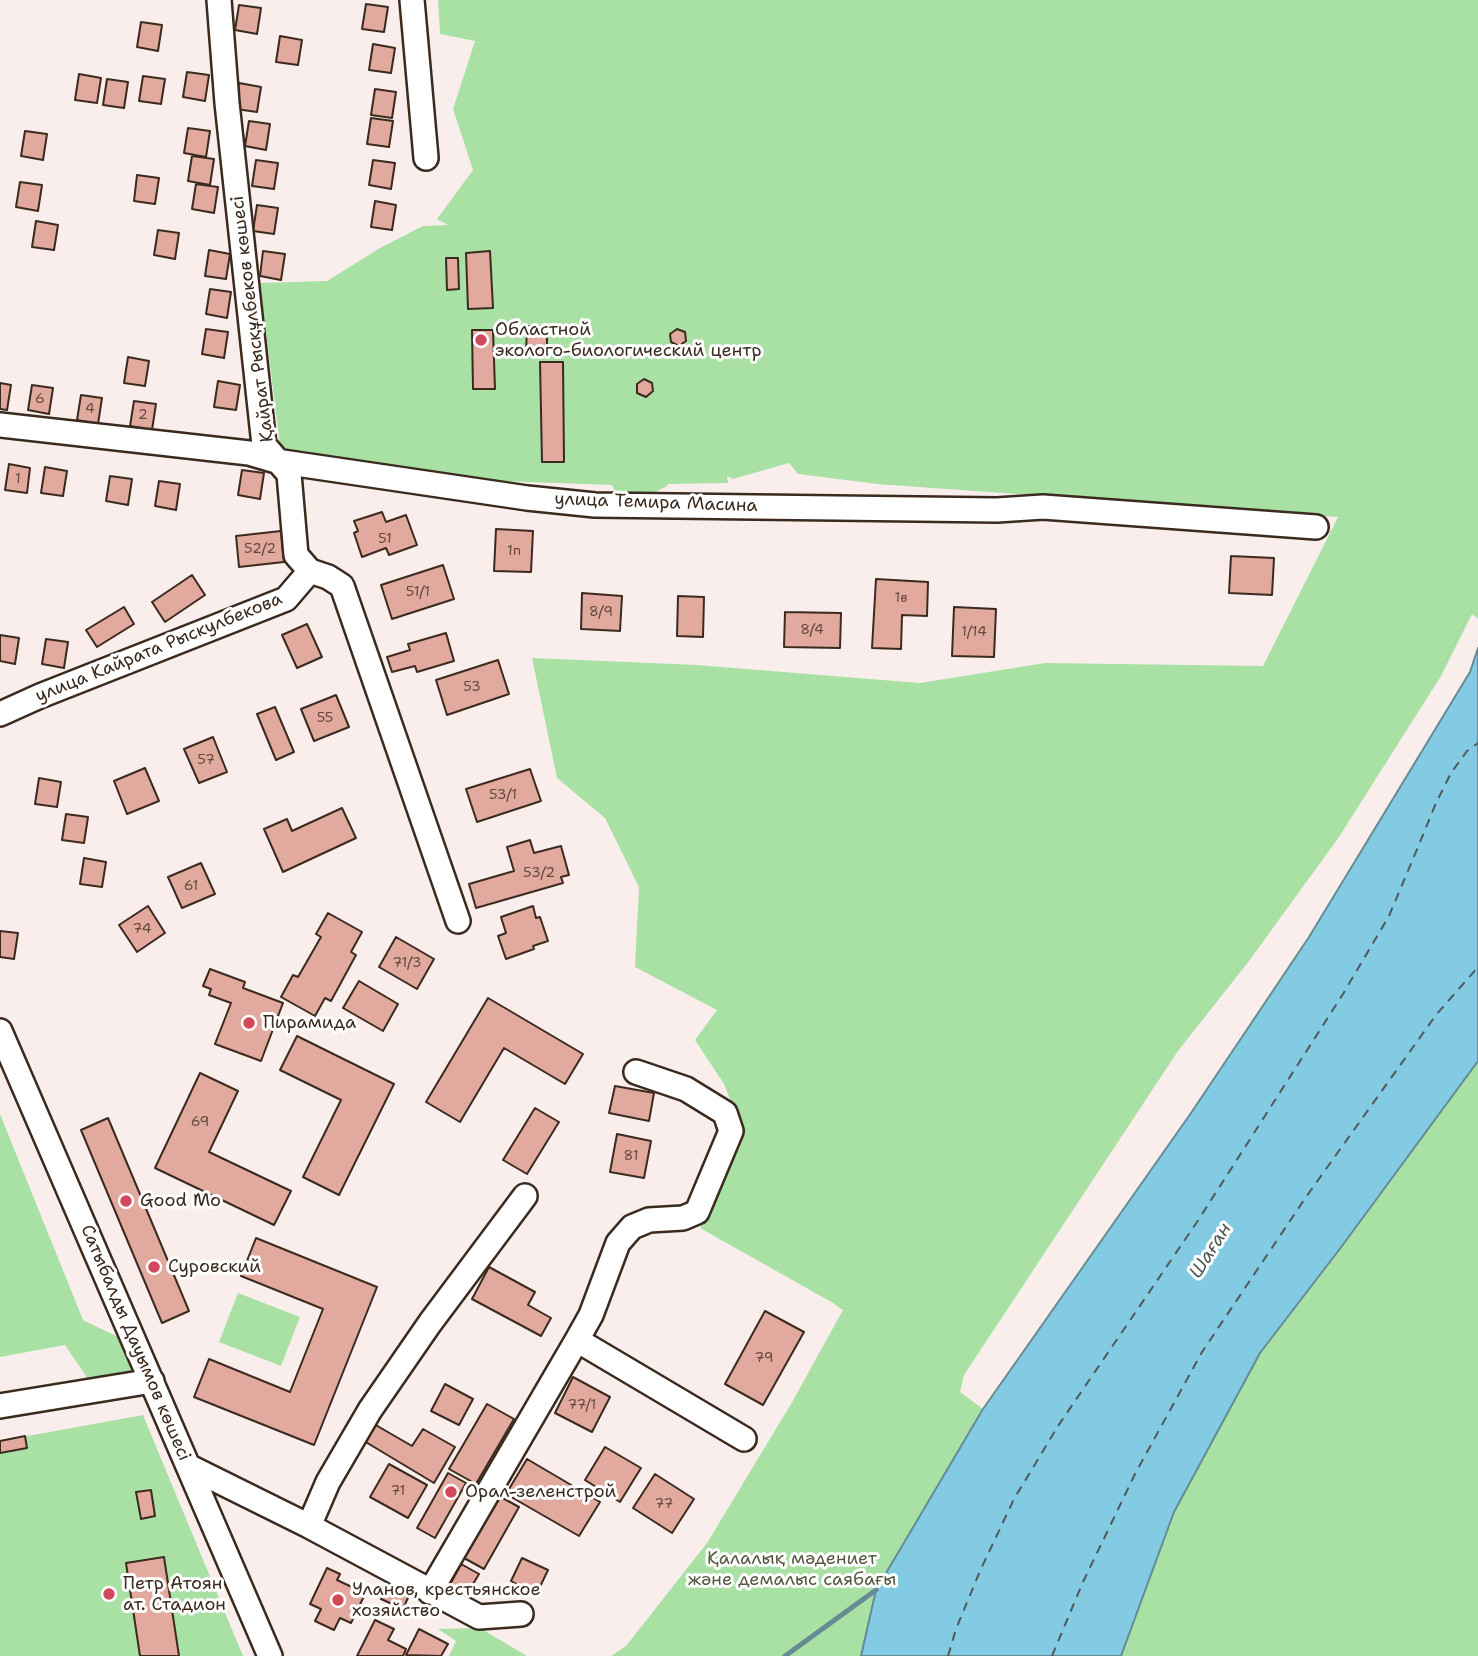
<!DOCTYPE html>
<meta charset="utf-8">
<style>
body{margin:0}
canvas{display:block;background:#f9eeec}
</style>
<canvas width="1478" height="1656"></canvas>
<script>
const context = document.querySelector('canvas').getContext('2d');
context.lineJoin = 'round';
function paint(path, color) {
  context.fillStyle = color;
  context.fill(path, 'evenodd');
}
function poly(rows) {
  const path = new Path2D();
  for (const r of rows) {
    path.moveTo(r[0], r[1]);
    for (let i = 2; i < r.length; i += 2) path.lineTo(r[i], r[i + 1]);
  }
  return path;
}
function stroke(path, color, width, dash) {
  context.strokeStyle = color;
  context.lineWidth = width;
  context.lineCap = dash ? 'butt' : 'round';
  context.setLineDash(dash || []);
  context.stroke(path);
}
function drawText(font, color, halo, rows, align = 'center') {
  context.font = font + ' "Shantell Sans",sans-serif';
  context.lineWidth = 6;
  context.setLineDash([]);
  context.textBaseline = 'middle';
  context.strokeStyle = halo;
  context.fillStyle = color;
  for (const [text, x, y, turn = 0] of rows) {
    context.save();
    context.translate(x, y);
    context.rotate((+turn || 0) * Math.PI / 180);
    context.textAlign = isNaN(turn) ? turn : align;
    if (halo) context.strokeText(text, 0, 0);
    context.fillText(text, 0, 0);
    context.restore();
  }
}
paint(poly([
 [438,0,1478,0,1478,619,1472,614,1441,676,1339,837,1249,961,1178,1051,964,1375,960,1392,983,1409,876,1590,861,1656,611,1656,626,1646,707,1543,791,1404,843,1310,833,1303,700,1228,743,1131,724,1084,695,1040,717,1010,635,967,639,887,605,818,557,778,532,658,697,665,920,683,1045,663,1263,666,1338,517,877,484,798,474,789,463,733,479,727,476,728,483,668,484,667,486,648,496,616,493,612,485,472,480,281,454,260,283,327,281,380,248,423,226,448,225,437,219,473,170,453,109,475,41,440,34],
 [1478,1061,1478,1656,1121,1656,1174,1512,1260,1353,1342,1246],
 [0,1114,83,1320,118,1337,135,1372,90,1382,65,1345,0,1357],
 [238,1293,300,1317,281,1366,219,1342],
 [143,1415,243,1656,0,1656,0,1441],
 [480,1628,527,1656,449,1656,456,1641,438,1629]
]), '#a9e1a5');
const water = poly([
 [1478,648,1478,1061,1342,1246,1260,1353,1174,1512,1121,1656,861,1656,876,1590,983,1409,1191,1113,1309,937,1470,672,1478,648]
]);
paint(water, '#82cbe3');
stroke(water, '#668b94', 2);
stroke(poly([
 [785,1656,876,1590]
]), '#668b94', 5);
stroke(poly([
 [948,1656,956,1629,980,1571,1014,1499,1058,1426,1197,1222,1343,994,1389,916,1418,847,1436,803,1451,773,1467,751,1478,743],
 [1052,1656,1083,1582,1135,1474,1202,1352,1306,1197,1436,1015,1478,967]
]), '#505a59', 2, [9, 7]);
const building = poly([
 [366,4,388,7,384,32,362,29,366,4],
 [239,5,261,8,257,34,235,30,239,5],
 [141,22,162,25,158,51,137,47,141,22],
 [280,36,302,40,298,65,276,62,280,36],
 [373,44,395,48,391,73,369,70,373,44],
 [187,72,209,75,205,101,183,97,187,72],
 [79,74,101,78,97,103,75,100,79,74],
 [143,76,165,79,161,104,139,101,143,76],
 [107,79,128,82,124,108,103,105,107,79],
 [239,83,261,87,257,112,236,109,239,83],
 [375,89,396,92,392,118,371,115,375,89],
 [371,118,393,121,389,147,367,144,371,118],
 [249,121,270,124,266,150,245,146,249,121],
 [188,128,210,131,206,157,184,153,188,128],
 [25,131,47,134,43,160,21,156,25,131],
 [192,156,214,159,210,185,188,181,192,156],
 [256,160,278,163,274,189,252,186,256,160],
 [373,160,395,163,391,189,369,185,373,160],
 [137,175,159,178,155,204,134,201,137,175],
 [20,182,42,185,38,211,16,207,20,182],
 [196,184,218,187,214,213,192,209,196,184],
 [375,201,396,205,392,230,371,227,375,201],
 [257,205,278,208,274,234,253,231,257,205],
 [36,221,58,225,54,250,32,247,36,221],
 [158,230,179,233,175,259,154,255,158,230],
 [209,250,230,254,226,279,205,276,209,250],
 [263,251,285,254,281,280,260,276,263,251],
 [490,251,493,308,468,309,466,253,490,251],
 [446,258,458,258,459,289,447,290,446,258],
 [210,289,231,292,227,318,206,314,210,289],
 [527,326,547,327,547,355,526,355,527,326],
 [206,329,228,332,224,358,202,354,206,329],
 [677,329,685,332,686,341,679,346,671,342,670,334,677,329],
 [472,330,493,330,495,389,473,389,472,330],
 [128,357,149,361,145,386,124,383,128,357],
 [540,362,563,362,564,462,542,462,540,362],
 [644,379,652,383,653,391,646,397,637,393,637,384,644,379],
 [218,381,240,385,236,410,214,407,218,381],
 [0,383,11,385,7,410,0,409,0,383],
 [32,385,53,388,49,414,28,410,32,385],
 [81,395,102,398,98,424,77,420,81,395],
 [134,401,156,404,152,430,130,426,134,401],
 [9,464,30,468,27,493,5,490,9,464],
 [45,467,67,471,63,496,41,493,45,467],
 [242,470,264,473,260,499,238,495,242,470],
 [110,476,132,479,128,505,106,501,110,476],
 [159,481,180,484,176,510,155,506,159,481],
 [382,512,386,522,406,515,417,545,389,555,386,548,362,557,354,533,358,531,354,521,382,512],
 [496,529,533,531,531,572,494,571,496,529],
 [281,531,284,562,239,567,236,536,281,531],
 [1231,556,1274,558,1272,595,1229,593,1231,556],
 [443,565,454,599,392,619,381,585,443,565],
 [192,575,205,595,165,622,152,602,192,575],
 [876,579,928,582,927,616,902,615,901,649,872,648,876,579],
 [582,593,622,596,620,631,581,629,582,593],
 [678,596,704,597,703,637,677,636,678,596],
 [124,607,134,624,97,647,86,630,124,607],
 [954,607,996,609,994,657,952,656,954,607],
 [785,612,841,613,840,648,784,647,785,612],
 [307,624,322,657,297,668,282,635,307,624],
 [446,633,454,661,417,672,415,666,392,672,387,657,410,650,408,644,446,633],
 [0,635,19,638,15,664,0,661,0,635],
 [46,639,68,642,64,668,42,664,46,639],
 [498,660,509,694,447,715,436,680,498,660],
 [336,695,349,727,314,741,301,709,336,695],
 [275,707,294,752,276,760,257,714,275,707],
 [213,737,227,772,199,783,184,749,213,737],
 [145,768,159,801,127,814,114,781,145,768],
 [530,769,541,801,477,822,466,789,530,769],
 [39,778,61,782,57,807,35,804,39,778],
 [342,808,356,838,283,872,264,829,287,819,292,831,342,808],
 [66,814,88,817,84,843,62,840,66,814],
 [530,840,534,853,561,846,569,875,561,877,563,883,476,908,469,884,514,871,507,847,530,840],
 [84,858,106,862,102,887,80,884,84,858],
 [201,863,215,894,182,908,168,877,201,863],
 [148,906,165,933,137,952,119,925,148,906],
 [533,906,536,918,540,917,548,941,533,946,534,949,506,959,498,936,506,933,501,917,533,906],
 [328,913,362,932,351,952,356,955,331,1001,325,998,315,1016,281,997,293,975,298,977,321,937,316,934,328,913],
 [0,931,18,933,14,959,0,957,0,931],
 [396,937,434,959,417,989,379,967,396,937],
 [210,969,245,982,243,988,283,1003,261,1061,215,1044,231,1003,209,995,211,989,203,986,210,969],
 [359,981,398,1004,383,1031,343,1008,359,981],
 [488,998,583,1054,565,1084,504,1048,460,1122,426,1102,488,998],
 [297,1036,394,1084,339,1195,303,1177,341,1100,280,1070,297,1036],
 [200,1073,238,1091,209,1152,291,1191,274,1225,155,1168,200,1073],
 [615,1086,654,1093,649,1121,609,1113,615,1086],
 [535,1108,559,1122,527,1174,503,1160,535,1108],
 [108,1118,189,1311,162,1323,81,1130,108,1118],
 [617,1134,651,1141,644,1178,610,1172,617,1134],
 [256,1238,377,1287,314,1445,194,1397,209,1359,290,1392,323,1309,241,1276,256,1238],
 [489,1267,535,1292,528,1305,551,1318,541,1336,472,1299,489,1267],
 [765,1311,804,1332,763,1405,725,1384,765,1311],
 [573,1377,610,1397,592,1432,555,1413,573,1377],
 [445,1384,473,1399,459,1425,431,1411,445,1384],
 [487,1404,514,1419,476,1484,449,1469,487,1404],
 [374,1424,412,1446,423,1429,455,1447,434,1483,364,1441,374,1424],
 [25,1436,27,1448,0,1453,0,1441,25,1436],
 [605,1447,641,1468,620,1502,585,1480,605,1447],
 [527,1459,600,1502,579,1536,506,1494,527,1459],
 [389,1464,427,1485,408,1518,370,1497,389,1464],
 [448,1473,466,1483,435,1538,417,1528,448,1473],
 [655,1474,694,1499,672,1533,633,1508,655,1474],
 [151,1490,155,1516,141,1519,136,1492,151,1490],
 [499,1496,519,1507,484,1569,464,1558,499,1496],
 [164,1557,179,1656,140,1656,126,1563,164,1557],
 [522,1558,548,1570,537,1593,529,1590,527,1595,516,1590,518,1585,511,1581,522,1558],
 [461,1564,479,1574,463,1601,446,1592,461,1564],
 [327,1568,340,1574,337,1580,354,1588,357,1582,368,1588,351,1623,340,1618,334,1630,315,1621,321,1609,310,1604,327,1568],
 [389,1583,410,1593,403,1609,381,1599,389,1583],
 [375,1620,394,1629,388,1640,406,1649,403,1656,357,1656,375,1620],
 [419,1629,448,1644,441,1656,406,1655,419,1629]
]);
paint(building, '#e2a99e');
stroke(building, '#3b2a1e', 2);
const minor = poly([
 [219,0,227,103,264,445,289,474,296,555,310,571,328,577,342,586,458,921],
 [412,0,426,158],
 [0,425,249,453,276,461,527,498,595,505,997,510,1043,507,1316,527],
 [0,714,40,696,286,599,310,571],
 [0,1031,270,1656],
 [577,1340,744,1439],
 [0,1406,152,1381],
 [188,1466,309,1526,479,1617,521,1614],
 [309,1526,328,1482,370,1410,430,1323,525,1196],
 [430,1592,577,1340,591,1315,618,1243,632,1227,649,1220,683,1218,697,1212,731,1131,725,1113,686,1089,636,1072]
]);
stroke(minor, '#3b2a1e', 28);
stroke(minor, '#fff', 23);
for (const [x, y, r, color] of [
 [481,340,7,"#d1495b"],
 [249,1023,7,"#d1495b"],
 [126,1201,7,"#d1495b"],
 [154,1267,7,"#d1495b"],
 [451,1492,7,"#d1495b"],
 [109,1594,7,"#d1495b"],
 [338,1600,7,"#d1495b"]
]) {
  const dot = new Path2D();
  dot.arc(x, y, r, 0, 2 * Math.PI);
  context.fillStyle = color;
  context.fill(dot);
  stroke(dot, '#fff', 2.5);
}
drawText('14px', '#654a3e', null, [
 ["6",40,399],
 ["4",90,409],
 ["2",143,415],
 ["1",18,479],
 ["51",385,539],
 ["52/2",260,549],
 ["1п",514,551],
 ["51/1",418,592],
 ["1в",901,598],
 ["8/9",601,612],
 ["8/4",812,630],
 ["1/14",974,632],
 ["53",472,687],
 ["55",325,718],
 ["57",206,760],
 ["53/1",503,795],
 ["53/2",539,873],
 ["61",191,886],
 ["74",142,929],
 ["71/3",407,963],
 ["69",200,1122],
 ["81",631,1156],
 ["79",764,1358],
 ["77/1",582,1405],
 ["71",398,1491],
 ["77",664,1504]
]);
drawText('18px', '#3b2a1e', '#fff', [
 ["Қайрат Рысқұлбеков көшесі",253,319,-97],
 ["улица Темира Масина",656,503,2],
 ["улица Кайрата Рыскулбекова",159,648,-22],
 ["Сатыбалды Дауымов көшесі",135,1343,67]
]);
drawText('18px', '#3b2a1e', '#fff', [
 ["Областной",495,330],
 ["эколого-биологический центр",495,351],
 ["Пирамида",263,1023],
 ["Good Mo",140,1201],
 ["Суровский",168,1267],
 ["Орал-зеленстрой",465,1492],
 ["Петр Атоян",123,1584],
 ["ат. Стадион",123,1605],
 ["Уланов, крестьянское",352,1590],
 ["хозяйство",352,1611]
], 'left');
drawText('18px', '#565840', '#fff', [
 ["Қалалық мәдениет",792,1559],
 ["және демалыс саябағы",792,1580]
]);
drawText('italic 19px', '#505a59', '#fff', [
 ["Шаған",1211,1251,-58]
]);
</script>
